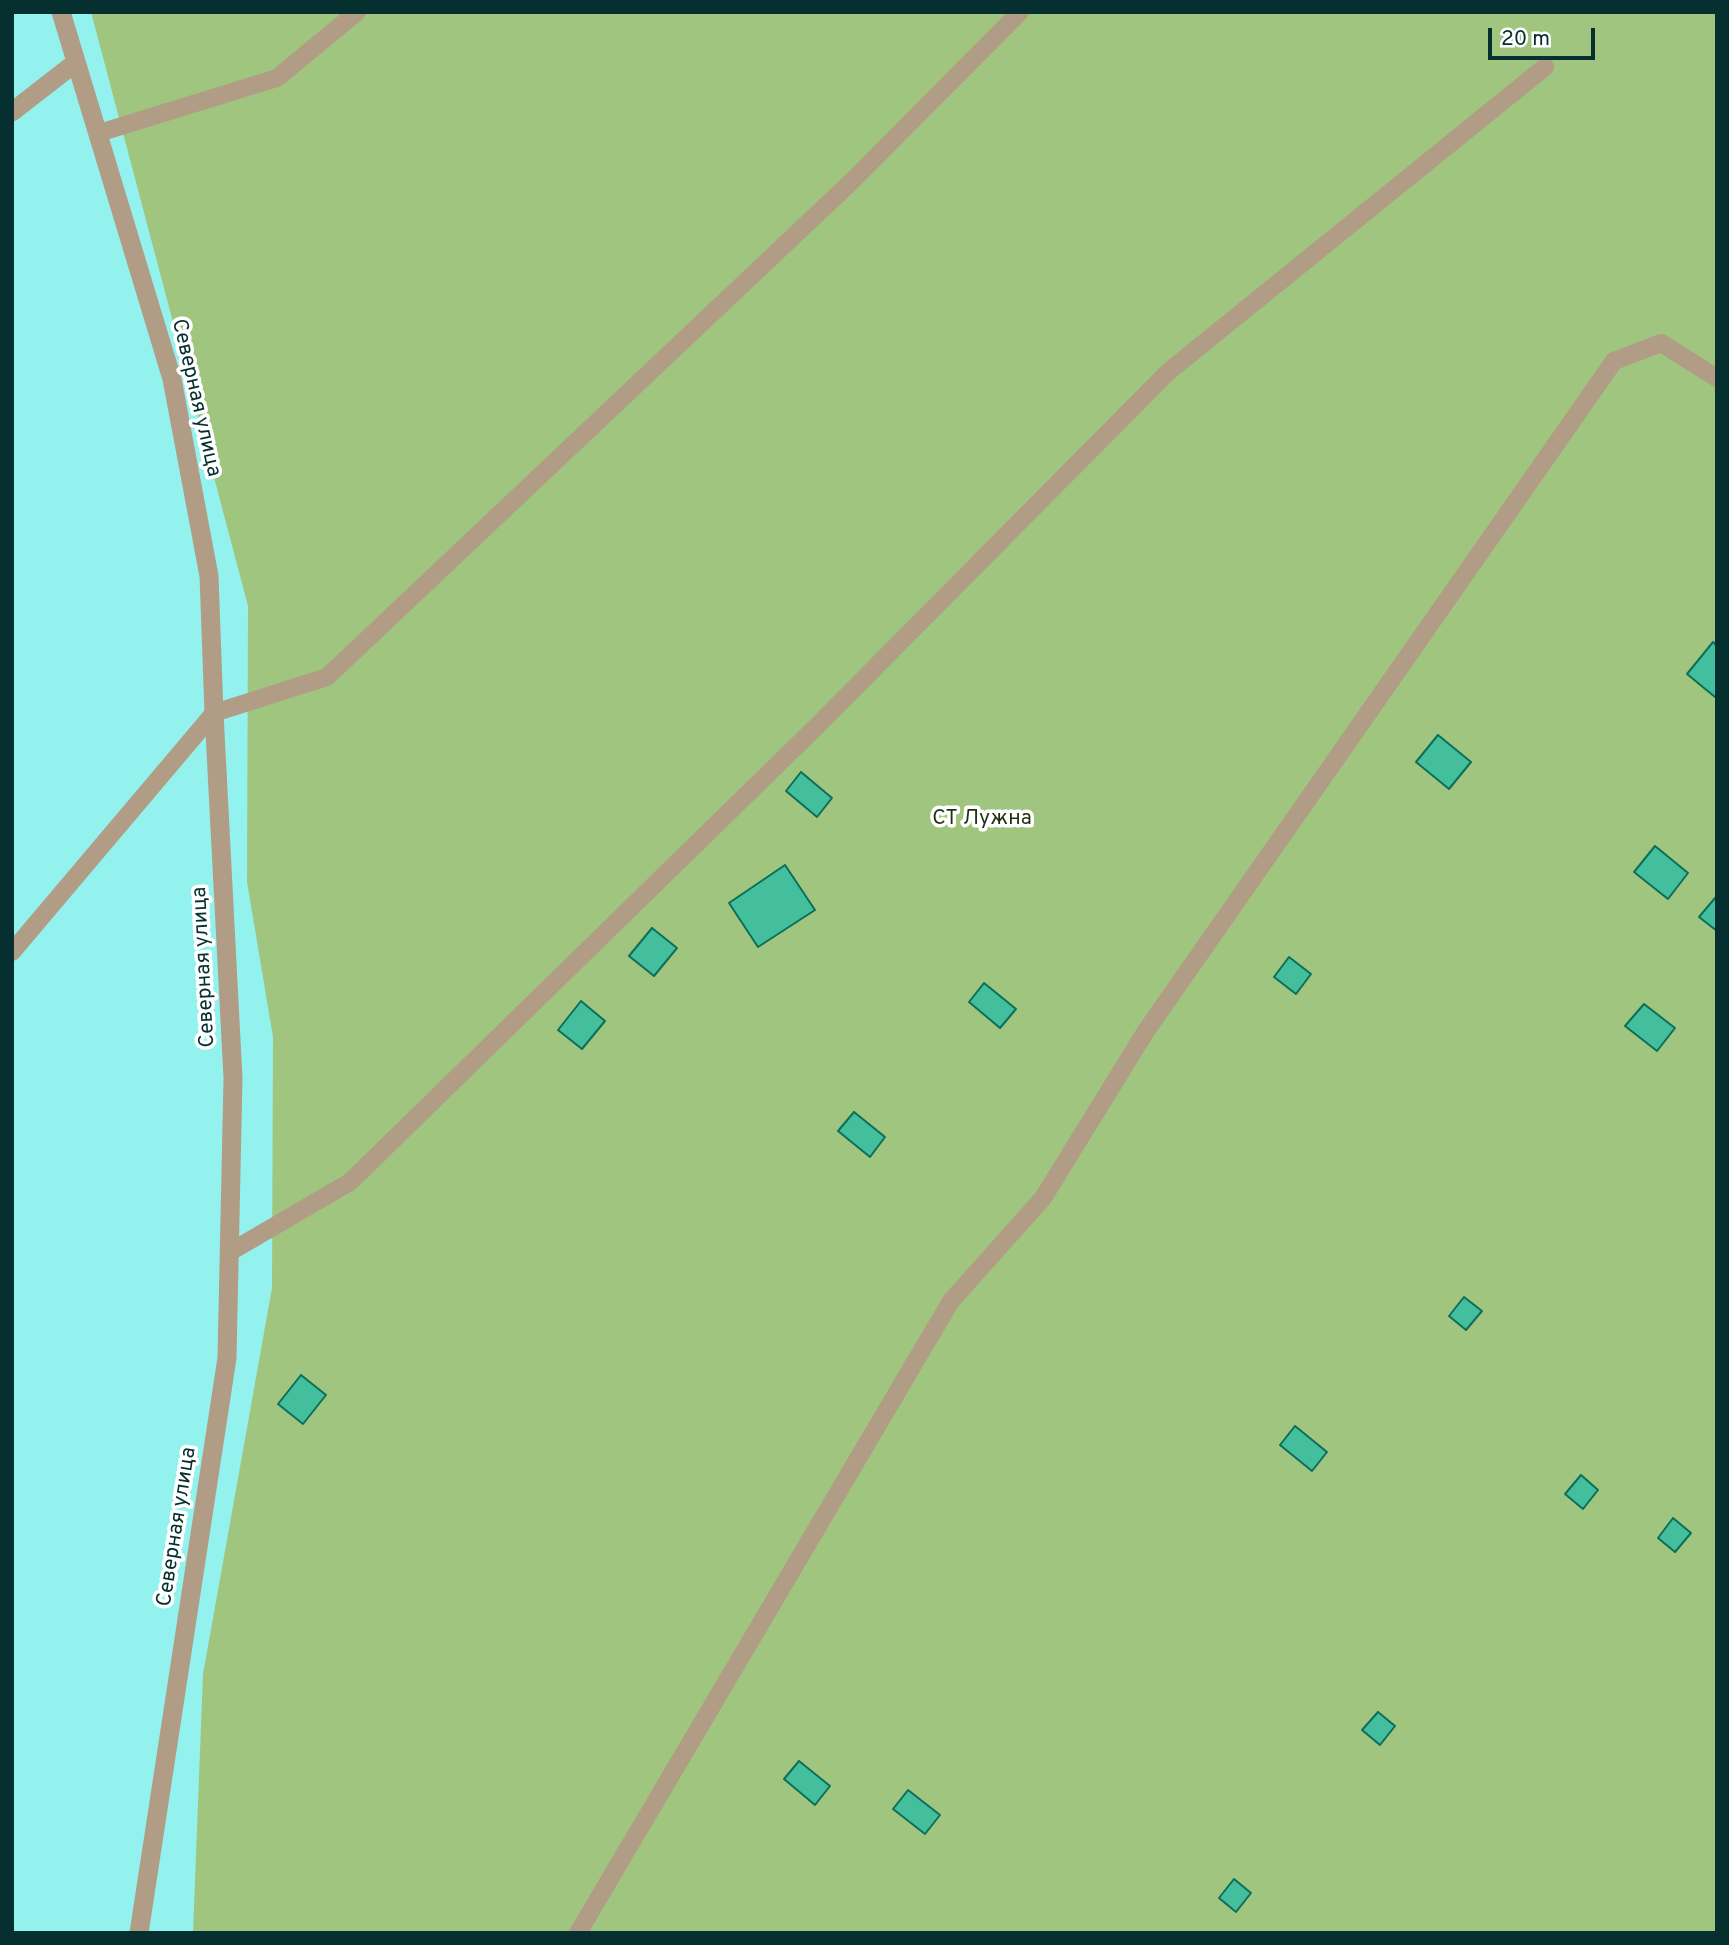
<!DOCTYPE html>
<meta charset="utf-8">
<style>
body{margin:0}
#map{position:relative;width:1729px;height:1945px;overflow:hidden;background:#94f2ee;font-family:Overpass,sans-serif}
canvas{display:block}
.frame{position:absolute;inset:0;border:14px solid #05302f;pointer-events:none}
.scale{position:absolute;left:1488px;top:28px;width:107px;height:32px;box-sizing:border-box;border:4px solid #05302f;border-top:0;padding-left:9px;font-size:21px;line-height:24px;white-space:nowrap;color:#05302f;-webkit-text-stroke:5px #fff;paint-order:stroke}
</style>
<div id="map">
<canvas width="1729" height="1945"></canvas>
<div class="frame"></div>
<div class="scale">20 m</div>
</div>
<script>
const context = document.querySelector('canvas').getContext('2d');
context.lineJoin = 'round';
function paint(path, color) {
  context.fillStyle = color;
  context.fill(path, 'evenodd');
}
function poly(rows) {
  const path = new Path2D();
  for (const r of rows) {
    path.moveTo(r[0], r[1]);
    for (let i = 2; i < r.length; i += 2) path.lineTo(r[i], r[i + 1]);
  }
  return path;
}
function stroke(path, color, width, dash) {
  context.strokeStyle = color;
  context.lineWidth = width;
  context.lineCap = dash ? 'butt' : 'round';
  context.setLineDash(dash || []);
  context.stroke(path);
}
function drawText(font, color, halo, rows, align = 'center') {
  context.font = font + ' Overpass,sans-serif';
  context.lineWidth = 7;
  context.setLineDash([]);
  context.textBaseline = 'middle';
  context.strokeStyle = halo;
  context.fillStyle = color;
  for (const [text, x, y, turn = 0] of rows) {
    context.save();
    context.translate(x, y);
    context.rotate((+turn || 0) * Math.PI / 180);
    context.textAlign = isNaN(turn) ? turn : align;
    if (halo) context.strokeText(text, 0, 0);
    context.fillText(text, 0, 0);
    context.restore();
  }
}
paint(poly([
 [91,12,1717,12,1717,1933,193,1933,203,1674,272,1288,273,1037,247,882,248,606]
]), '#9fc57f');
const building = poly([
 [1713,642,1717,646,1717,695,1715,697,1687,674,1713,642],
 [1438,735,1471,762,1449,789,1416,762,1438,735],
 [801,772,832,798,817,817,786,791,801,772],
 [1655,846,1688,873,1668,899,1634,872,1655,846],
 [785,865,815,910,758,947,729,903,785,865],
 [1715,898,1717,900,1717,931,1699,917,1715,898],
 [652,928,677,948,654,976,629,956,652,928],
 [1289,957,1311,974,1296,994,1274,977,1289,957],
 [984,983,1016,1009,1000,1028,969,1002,984,983],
 [581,1001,605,1021,582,1049,558,1030,581,1001],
 [1644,1004,1675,1028,1657,1051,1625,1026,1644,1004],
 [854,1112,885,1137,870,1157,838,1131,854,1112],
 [1464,1297,1482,1311,1466,1330,1449,1316,1464,1297],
 [301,1375,326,1395,303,1424,278,1404,301,1375],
 [1295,1426,1327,1452,1312,1471,1280,1445,1295,1426],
 [1581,1475,1598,1490,1583,1509,1565,1494,1581,1475],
 [1673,1518,1691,1533,1675,1552,1658,1538,1673,1518],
 [1378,1712,1395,1726,1380,1745,1362,1730,1378,1712],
 [799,1761,830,1786,815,1805,784,1779,799,1761],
 [908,1790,940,1815,925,1834,893,1809,908,1790],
 [1234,1879,1251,1893,1236,1912,1219,1898,1234,1879]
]);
paint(building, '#44bf9e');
stroke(building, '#0d6f59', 2);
stroke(poly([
 [99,133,277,78,357,12],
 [12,952,214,713,327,677,851,182,1020,12],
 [230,1252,350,1182,818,725,1168,372,1545,67],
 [578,1933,951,1301,1043,1198,1146,1031,1614,361,1661,343,1717,378]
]), '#b19d86', 18);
stroke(poly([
 [61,12,172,379,209,576,214,713,233,1078,227,1358,139,1933],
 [12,112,75,63]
]), '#b19d86', 19);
drawText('21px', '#05302f', '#fff', [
 ["Северная улица",195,398,77],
 ["Северная улица",205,967,-93],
 ["Северная улица",178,1527,-81]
]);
drawText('21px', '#1f300e', '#fff', [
 ["СТ Лужна",982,820]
]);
</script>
